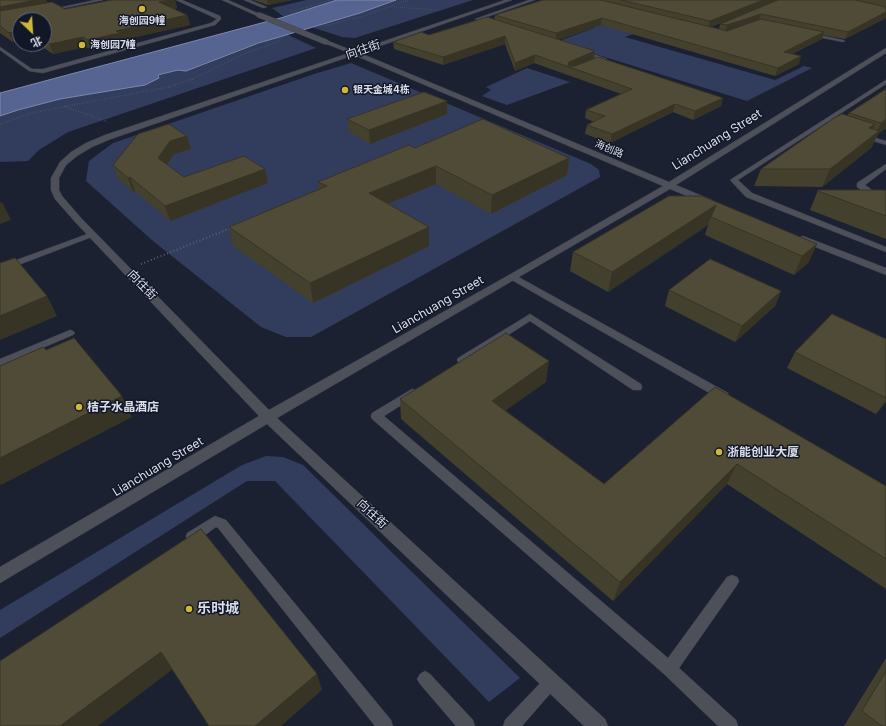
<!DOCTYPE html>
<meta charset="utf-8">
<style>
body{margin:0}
#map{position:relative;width:886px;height:726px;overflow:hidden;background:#1c2132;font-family:Inter,"Noto Sans SC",sans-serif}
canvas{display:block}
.north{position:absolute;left:12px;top:12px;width:40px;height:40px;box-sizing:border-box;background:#121728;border:1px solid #626776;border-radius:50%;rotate:155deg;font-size:11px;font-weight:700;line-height:16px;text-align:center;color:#dadeea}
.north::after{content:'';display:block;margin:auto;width:14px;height:18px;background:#cfb837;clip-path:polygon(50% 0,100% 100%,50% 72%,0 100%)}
</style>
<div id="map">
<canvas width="886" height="726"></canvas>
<div class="north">北</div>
</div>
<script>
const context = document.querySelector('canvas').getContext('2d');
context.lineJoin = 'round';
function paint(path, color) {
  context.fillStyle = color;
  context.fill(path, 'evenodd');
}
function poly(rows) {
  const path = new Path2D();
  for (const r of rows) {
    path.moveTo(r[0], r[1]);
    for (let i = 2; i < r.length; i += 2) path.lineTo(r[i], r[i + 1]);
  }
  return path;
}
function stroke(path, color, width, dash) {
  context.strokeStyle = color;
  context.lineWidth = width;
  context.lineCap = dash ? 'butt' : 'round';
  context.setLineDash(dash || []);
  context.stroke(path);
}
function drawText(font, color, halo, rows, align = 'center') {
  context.font = font + ' Inter,"Noto Sans SC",sans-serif';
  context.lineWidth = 3;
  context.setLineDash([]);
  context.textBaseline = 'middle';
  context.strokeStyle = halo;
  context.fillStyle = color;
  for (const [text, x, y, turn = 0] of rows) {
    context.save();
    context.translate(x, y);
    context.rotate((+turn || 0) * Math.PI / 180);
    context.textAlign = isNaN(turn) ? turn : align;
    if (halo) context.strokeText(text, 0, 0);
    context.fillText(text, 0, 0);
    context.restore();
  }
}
paint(poly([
 [306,0,337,0,284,17,272,8],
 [396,0,473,0,355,38,342,37,311,27,360,13],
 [524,8,658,25,625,37,775,80,804,66,812,68,747,101,556,42,594,28],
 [286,34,316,48,68,132,39,150,28,161,0,162,0,116,18,110,60,99,145,85,157,76,178,70,186,71],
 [351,63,591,164,599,170,600,177,311,337,286,337,261,327,153,241,86,181,89,161,113,143,314,74],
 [527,68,570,82,507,105,482,96,491,90,486,87],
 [266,456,283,457,303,465,520,678,489,702,275,481,247,481,0,638,0,610,242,465]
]), '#323c5d');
const water = poly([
 [337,0,396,0,360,13,259,43,186,71,178,70,158,75,159,78,145,85,60,99,18,110,0,116,0,93,284,17,337,0]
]);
paint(water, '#566492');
stroke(water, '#7e89ac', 1);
const service = poly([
 [95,0,103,0,50,11,48,10,95,0],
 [176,0,182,0,220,16,221,19,215,25,43,73,29,71,0,50,0,47,32,69,43,69,211,23,217,19,176,0],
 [244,0,250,0,267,7,263,8,244,0],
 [529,0,535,0,481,19,493,23,493,25,475,19,529,0],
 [810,33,843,40,845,41,843,42,808,35,810,33],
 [581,51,585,51,607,59,593,65,589,65,589,63,599,59,581,53,581,51],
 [886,80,886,84,738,180,752,193,886,247,886,252,746,197,730,180,886,80],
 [863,134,886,141,886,145,861,137,861,135,863,134],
 [886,164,886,169,865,185,872,190,886,196,886,200,866,194,857,187,857,183,886,164],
 [90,233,93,233,97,235,0,272,0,266,90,233],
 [513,274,728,393,729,396,728,399,720,399,510,279,509,277,510,275,513,274],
 [530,314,641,384,642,387,641,390,633,390,530,321,466,362,458,362,457,360,458,358,530,314],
 [70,330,73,331,75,333,73,335,0,366,0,359,70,330],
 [412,389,416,390,417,393,416,396,384,416,668,658,727,577,732,575,737,577,739,581,737,585,679,668,736,720,738,726,718,726,664,674,372,419,371,416,372,413,412,389],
 [215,516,226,520,391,720,393,726,375,726,218,528,216,527,197,541,192,543,187,541,186,537,187,533,215,516],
 [425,671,430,674,473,720,475,726,456,726,420,684,417,679,420,674,425,671],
 [551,674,556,677,559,682,556,687,522,726,503,726,505,720,546,677,551,674]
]);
const minor = poly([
 [222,0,228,0,262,15,257,16,222,0],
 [326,40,351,50,352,51,347,52,324,43,323,42,326,40]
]);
const tertiary = poly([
 [505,0,512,0,360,53,669,182,886,48,886,53,676,185,712,200,713,202,712,204,706,204,670,189,277,418,605,719,608,726,584,726,267,424,0,583,0,567,259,416,76,223,55,199,51,190,51,178,60,162,71,152,86,143,105,135,349,53,350,51,355,51,505,0],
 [354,55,663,186,509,275,269,410,82,219,62,196,59,190,59,178,66,165,77,156,92,147,111,139,354,55],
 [803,236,886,268,886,275,800,241,798,239,800,237,803,236]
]);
stroke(service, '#373b4c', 1);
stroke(minor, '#373b4c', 1);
stroke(tertiary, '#373b4c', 1);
stroke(poly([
 [394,7,439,10],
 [290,12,331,0],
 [325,26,363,16,408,0],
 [190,80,246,53,277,42,283,38]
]), '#5a5f6e', 1, [0.5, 1.5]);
stroke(poly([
 [64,106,108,122],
 [0,124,31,113,168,87,193,79]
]), '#5a5f6e', 1.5, [0.5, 2]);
stroke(poly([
 [141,264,231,228]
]), '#5a5f6e', 2, [1, 2.5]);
paint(service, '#4d5059');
paint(minor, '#4d5059');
paint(tertiary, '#4d5059');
const minorBridge = poly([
 [259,15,326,42]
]);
stroke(minorBridge, '#373b4c', 6, []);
stroke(minorBridge, '#4d5059', 5.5);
paint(poly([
 [0,0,46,0,47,3,65,9,111,0,175,0,177,8,173,9,187,15,190,25,122,40,123,43,92,50,86,47,53,54,38,44,44,44,44,20,20,20,13,42,0,33],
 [253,0,292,0,268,5],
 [543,0,778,0,711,27,719,29,720,24,778,0,886,0,886,18,845,39,823,35,822,39,792,54,799,64,775,76,601,25,558,40,594,59,723,98,721,106,693,120,673,112,610,143,585,134,587,125,594,122,585,118,586,110,621,94,534,63,515,71,505,44,443,65,394,49,393,42,429,35,494,20,495,15],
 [886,89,886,128,878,134,871,148,822,187,754,186,761,169,847,116,849,113],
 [447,101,447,114,370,144,349,132,347,119],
 [187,136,191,149,174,154,167,165,184,177,265,169,268,183,170,221,135,191,133,192,118,179,113,165],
 [415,148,569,158,567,175,491,214,436,184,388,204,429,246,313,303,233,246,229,227,319,189,318,182],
 [818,190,886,191,886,239,810,210],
 [669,196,817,244,808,263,794,275,705,235,708,225,608,292,570,271,573,252],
 [669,290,781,291,775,306,735,342,665,306],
 [886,339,886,402,876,414,787,368,795,352],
 [546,382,505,410,604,484,715,387,886,486,886,589,727,484,613,601,401,419,400,399],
 [886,658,886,726,844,726]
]), '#44402e');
paint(poly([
 [36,0,46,0,49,7,0,16,0,7],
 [171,0,175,0,177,8,162,11,159,2],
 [267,0,292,0,268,5],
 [763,0,778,0,708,28,710,21],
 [886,12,886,18,845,39,848,32],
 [761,14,759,21,725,32,727,25],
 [187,15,190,25,122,40,123,43,92,50,88,40,116,31],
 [602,18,601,25,556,41,556,33],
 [20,30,20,41,13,42,9,33],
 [824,32,822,39,781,59,784,52],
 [505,36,505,44,443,65,443,57],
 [83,37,86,47,53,54,50,44],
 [595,51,594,59,572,68,568,67,569,62],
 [535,55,534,63,515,71,515,63],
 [801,56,799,64,775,76,778,68],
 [723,98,721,106,693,120,695,111],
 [447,101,447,114,370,144,369,130],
 [675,104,673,112,610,143,612,134],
 [886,119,886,128,878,134,871,148,822,187,830,169,869,128,875,124,869,139,876,133,881,123],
 [187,136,191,149,174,154,162,172,158,158,170,141],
 [569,158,567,175,491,214,492,195],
 [436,166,436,184,370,211,369,193],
 [265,169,268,183,170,221,165,206],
 [130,177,135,191,133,192,128,178],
 [2,202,11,220,0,224,0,203],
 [716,205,711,217,708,225,608,292,612,272],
 [429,227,429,246,313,303,310,283],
 [817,244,808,263,794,275,802,256],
 [781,291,775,306,735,342,742,326],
 [47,296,57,316,0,340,0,316],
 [549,361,546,382,491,421,492,401],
 [122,396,132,417,1,485,0,483,0,458],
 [886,399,886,402,876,414],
 [737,464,727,484,613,601,620,582],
 [161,652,173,669,98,726,60,726],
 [317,674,322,690,281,726,255,726]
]), '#373426');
const building = poly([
 [0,0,36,0,0,7,0,0],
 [112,0,171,0,159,2,187,15,116,31,120,33,88,40,83,37,50,44,44,41,44,20,20,20,20,30,9,33,0,26,0,11,52,2,65,9,112,0],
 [543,0,601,0,727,31,761,19,824,32,784,52,801,56,778,68,602,18,556,33,495,15,543,0],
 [621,0,763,0,710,21,621,0],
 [778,0,855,0,886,7,886,12,848,32,761,14,727,25,720,24,778,0],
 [487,17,595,51,569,62,568,65,570,66,575,66,598,57,723,98,695,111,675,104,612,134,587,125,605,116,586,110,632,89,535,55,515,63,505,36,443,57,393,42,421,32,429,35,487,17],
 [886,89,886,119,881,123,849,113,886,89],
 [424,92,447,101,369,130,347,119,424,92],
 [842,114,875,124,869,128,879,131,830,169,761,169,834,118,842,114],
 [483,119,569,158,492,195,436,166,369,193,429,227,310,283,229,227,327,186,318,182,409,145,415,148,483,119],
 [169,124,187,136,170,141,158,158,184,177,244,156,265,169,165,206,130,177,128,178,113,165,138,134,169,124],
 [818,190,884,190,886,191,886,216,818,191,818,190],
 [669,196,702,196,817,244,802,256,711,217,716,205,612,272,573,252,669,196],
 [15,258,47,296,0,316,0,263,15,258],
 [710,259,781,291,742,326,669,290,710,259],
 [832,314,886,339,886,398,795,352,832,314],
 [506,333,549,361,492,401,604,484,715,387,886,486,886,559,737,464,620,582,400,399,506,333],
 [74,338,122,396,0,458,0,366,43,347,46,350,74,338],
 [201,529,317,674,255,726,209,726,161,652,60,726,0,726,0,661,201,529],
 [886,671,886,726,882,726,862,711,886,671]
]);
paint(building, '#4f4b36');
stroke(building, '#373426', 1);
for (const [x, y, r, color] of [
 [142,9,4,"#cfb837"],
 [82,45,4,"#cfb837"],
 [345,90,4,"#cfb837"],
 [79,407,4,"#cfb837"],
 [719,452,4,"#cfb837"],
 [189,609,4,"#cfb837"]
]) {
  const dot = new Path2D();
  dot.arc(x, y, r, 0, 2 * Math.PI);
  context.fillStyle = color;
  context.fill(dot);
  stroke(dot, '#121728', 1.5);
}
drawText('bold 10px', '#dadeea', '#121728', [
 ["海创园9幢",142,21,"center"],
 ["海创园7幢",90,45],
 ["银天金城4栋",353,90]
], 'left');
drawText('10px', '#dadeea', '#121728', [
 ["海创路",609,149,23]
]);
drawText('12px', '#dadeea', '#121728', [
 ["向往街",363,50,-19],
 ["Lianchuang Street",717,140,-32],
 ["向往街",142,285,46],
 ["Lianchuang Street",438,305,-30],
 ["Lianchuang Street",158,467,-31],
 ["向往街",372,514,43]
]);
drawText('bold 12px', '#dadeea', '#121728', [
 ["桔子水晶酒店",87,407],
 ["浙能创业大厦",727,452]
], 'left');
drawText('bold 14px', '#dadeea', '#121728', [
 ["乐时城",197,609]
], 'left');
</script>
